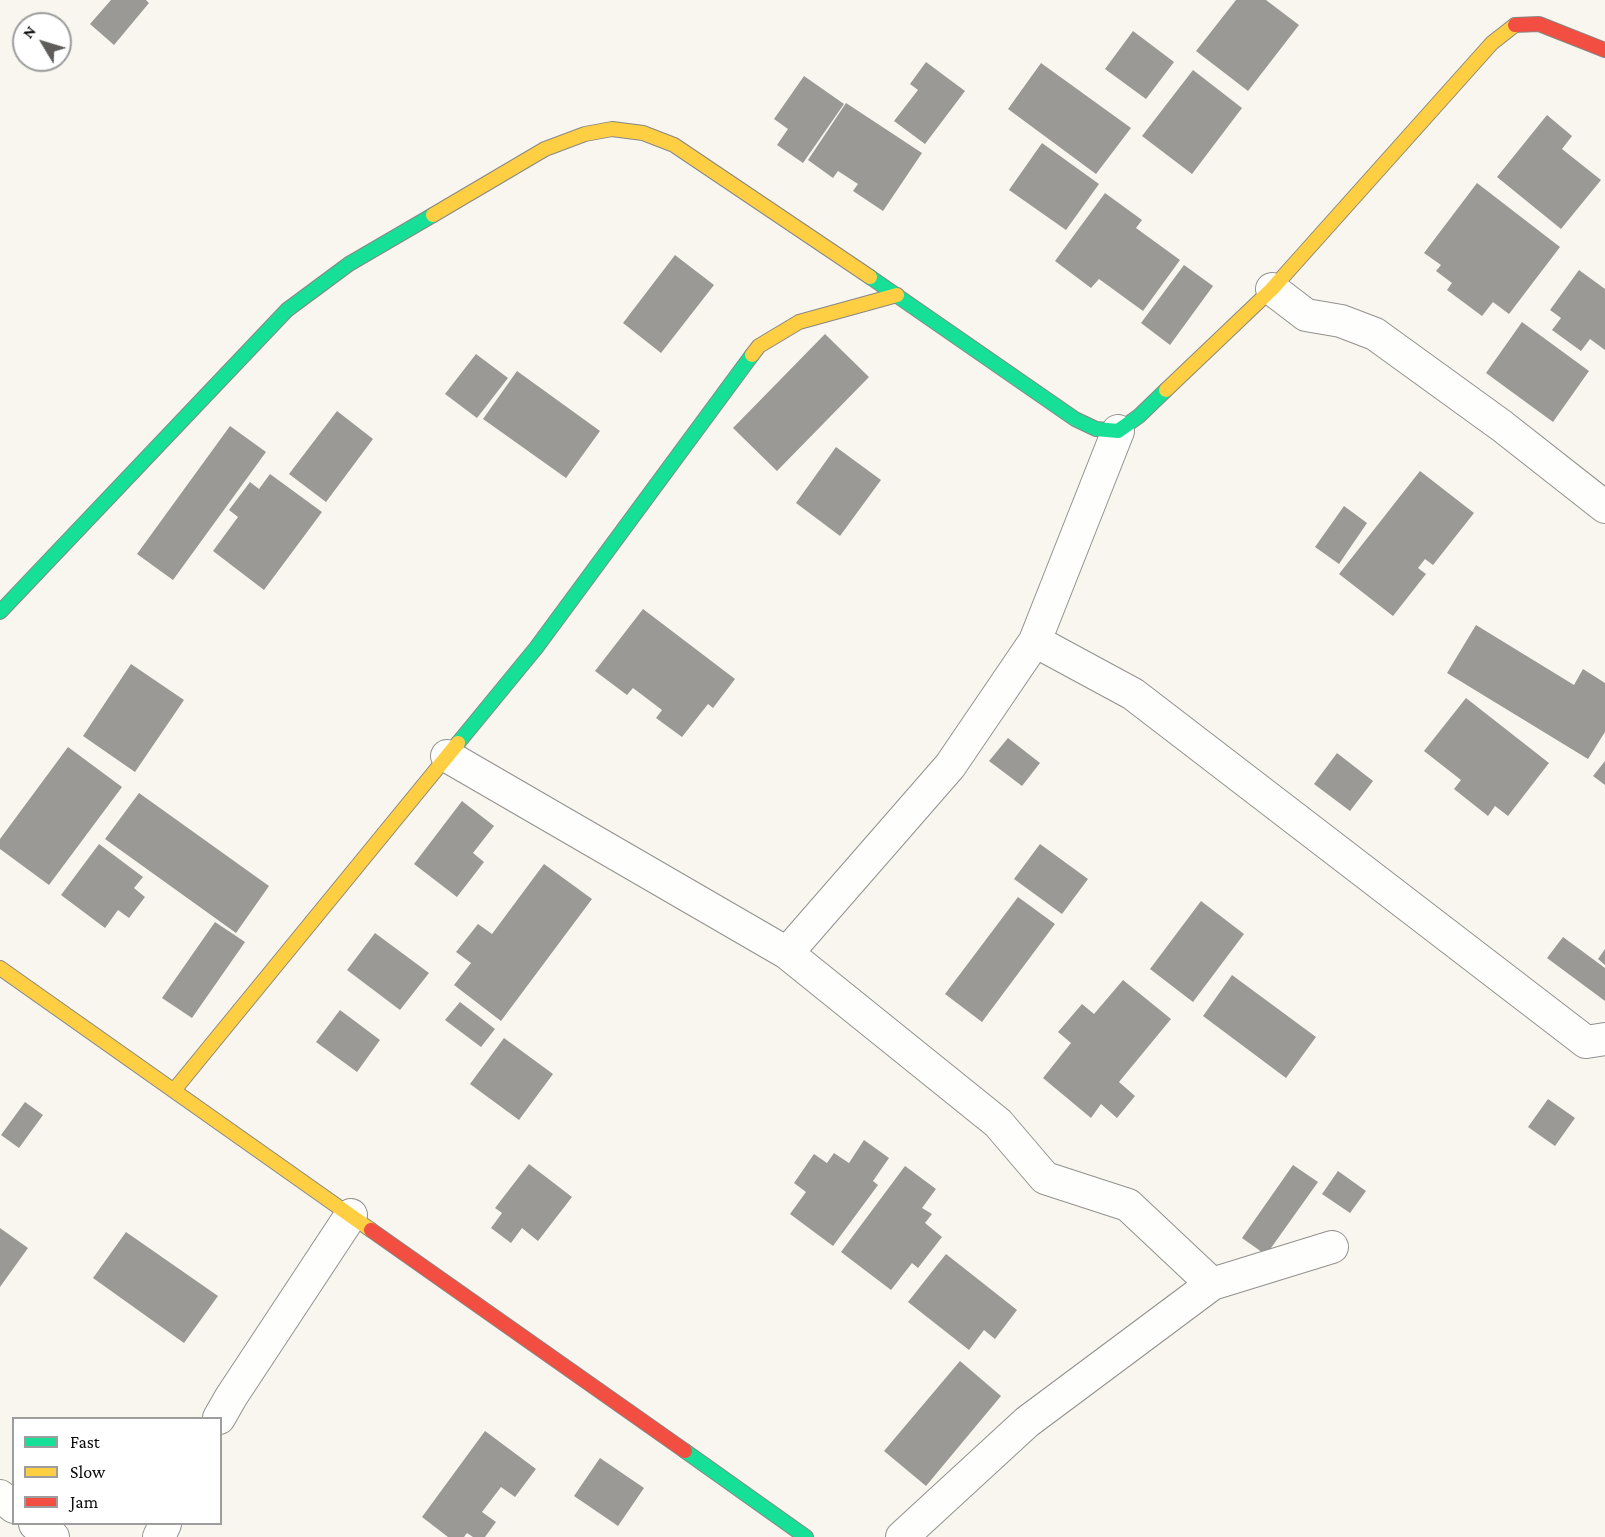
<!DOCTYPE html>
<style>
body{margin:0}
#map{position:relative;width:1605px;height:1537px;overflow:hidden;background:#f8f6ef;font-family:"Crimson Pro",serif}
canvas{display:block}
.legend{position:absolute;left:12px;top:1417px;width:210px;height:108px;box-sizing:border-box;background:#fff;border:2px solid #9d9d9d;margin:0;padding:8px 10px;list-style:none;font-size:18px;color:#0b0b0b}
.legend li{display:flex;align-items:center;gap:12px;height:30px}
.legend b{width:30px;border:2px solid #9d9d9d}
.north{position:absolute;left:12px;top:12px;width:60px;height:60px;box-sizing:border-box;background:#fff;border:2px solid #9d9d9d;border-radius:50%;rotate:308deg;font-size:16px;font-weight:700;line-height:24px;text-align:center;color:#0b0b0b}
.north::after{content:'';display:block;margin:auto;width:21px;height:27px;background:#5e5d5b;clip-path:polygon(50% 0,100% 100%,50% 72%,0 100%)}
</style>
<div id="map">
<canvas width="1605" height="1537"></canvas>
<ul class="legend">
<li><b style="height:8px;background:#16e098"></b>Fast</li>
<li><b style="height:8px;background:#ffcf43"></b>Slow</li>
<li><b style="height:8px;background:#f24e42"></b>Jam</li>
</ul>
<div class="north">N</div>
</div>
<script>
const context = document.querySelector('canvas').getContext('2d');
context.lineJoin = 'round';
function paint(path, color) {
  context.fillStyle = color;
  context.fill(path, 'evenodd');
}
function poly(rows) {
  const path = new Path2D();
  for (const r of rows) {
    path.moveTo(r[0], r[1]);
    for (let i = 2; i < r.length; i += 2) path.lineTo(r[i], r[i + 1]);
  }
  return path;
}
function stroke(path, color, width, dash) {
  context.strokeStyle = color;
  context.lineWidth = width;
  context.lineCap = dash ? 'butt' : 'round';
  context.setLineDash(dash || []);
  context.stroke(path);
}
paint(poly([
 [111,0,146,0,149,3,114,45,90,24],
 [1236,0,1266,0,1299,25,1248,91,1196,51],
 [1133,31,1174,62,1146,99,1105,69],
 [926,62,965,91,925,144,894,121,918,90,910,84],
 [1041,63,1131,128,1096,174,1008,109],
 [1193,70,1242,108,1192,174,1142,136],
 [804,76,844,104,803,163,777,145,788,129,774,119],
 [846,103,922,153,883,211,853,191,858,184,838,171,833,178,808,160],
 [1547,115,1572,136,1562,149,1601,180,1561,229,1497,177],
 [1042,143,1099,184,1066,230,1009,190],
 [1477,183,1560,247,1509,314,1493,302,1482,316,1447,290,1452,283,1436,271,1441,265,1424,253],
 [1105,193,1142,220,1136,228,1180,260,1143,311,1099,279,1091,288,1055,261],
 [675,255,714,285,661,353,623,323],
 [1184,265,1213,286,1170,345,1141,323],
 [1579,270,1605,289,1605,350,1590,339,1581,351,1552,330,1561,318,1550,310],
 [1522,322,1589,371,1553,422,1486,373],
 [825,334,869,377,777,471,733,428],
 [476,354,508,378,477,418,445,394],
 [517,371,600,431,566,478,483,419],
 [337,411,373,439,326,502,289,474],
 [230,426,266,452,173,580,137,554],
 [836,447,881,480,840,536,796,503],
 [1420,471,1474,513,1433,565,1425,559,1418,568,1426,574,1393,616,1339,574],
 [270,474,322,512,264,590,213,551,238,517,229,510,250,482,259,489],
 [1344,506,1367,523,1339,564,1315,547],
 [643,609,735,679,713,708,708,704,682,737,656,718,662,710,633,688,627,695,595,671],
 [1476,625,1574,685,1583,669,1605,683,1605,732,1588,759,1447,673],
 [131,664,184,700,135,772,83,736],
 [1466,698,1549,763,1508,816,1495,806,1488,816,1454,789,1461,780,1424,751],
 [1008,738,1040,763,1022,786,989,761],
 [68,747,122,787,49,885,0,849,0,839],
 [1337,753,1373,781,1350,811,1314,784],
 [1605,761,1605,785,1593,776],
 [139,793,269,886,236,933,105,839],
 [462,801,494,826,473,853,484,862,457,897,414,864],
 [99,844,143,877,134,888,145,897,129,918,118,910,105,928,61,895],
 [1040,844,1088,879,1062,914,1014,879],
 [544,864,592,899,501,1021,454,985,471,963,456,952,478,924,492,934],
 [1018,897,1055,924,982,1022,945,994],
 [1201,901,1244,934,1193,1002,1150,969],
 [215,922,245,942,192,1018,162,998],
 [375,933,429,973,400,1010,347,970],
 [1563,937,1605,968,1605,1001,1547,958],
 [1605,949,1605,965,1598,959],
 [1232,975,1316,1037,1286,1078,1203,1016],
 [1123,980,1171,1019,1119,1082,1135,1096,1117,1118,1101,1104,1091,1118,1043,1078,1071,1043,1058,1032,1082,1004,1094,1014],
 [460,1002,495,1029,481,1047,445,1020],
 [340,1010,380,1040,357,1072,316,1042],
 [504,1038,553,1074,519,1120,470,1084],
 [1548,1099,1575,1118,1555,1146,1528,1127],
 [25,1102,43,1115,19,1148,1,1135],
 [864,1140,889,1158,873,1181,878,1185,833,1246,790,1214,806,1192,794,1183,814,1154,827,1163,834,1153,849,1163],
 [529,1164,572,1197,538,1241,522,1228,511,1243,491,1228,502,1213,495,1208],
 [1293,1165,1318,1182,1266,1255,1242,1238],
 [905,1166,936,1189,922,1208,932,1214,925,1223,942,1237,918,1268,912,1263,891,1290,841,1252],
 [1338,1171,1366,1191,1350,1213,1322,1194],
 [0,1228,28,1248,0,1287],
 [126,1232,218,1296,184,1343,93,1278],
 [946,1254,1017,1310,995,1339,984,1330,969,1350,908,1302],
 [960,1361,1001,1396,926,1486,884,1451],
 [485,1431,536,1469,515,1497,501,1487,482,1512,496,1522,485,1537,473,1537,467,1533,464,1537,448,1537,422,1517],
 [600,1458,644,1488,618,1526,574,1496]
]), '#9b9995');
const street = poly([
 [1272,289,1306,315,1341,321,1375,334,1502,426,1605,507],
 [1035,641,1133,694,1586,1042,1605,1039],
 [447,756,787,953,998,1123,1045,1178,1128,1205,1212,1284],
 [787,953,950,766,1035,641,1118,431],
 [219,1418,231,1397,351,1215],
 [0,1496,14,1507],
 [35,1524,53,1537],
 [159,1537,165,1524],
 [902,1537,1027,1422,1212,1284,1332,1247]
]);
const fast = poly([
 [870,277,1075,419,1096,429,1118,431,1139,416,1166,390],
 [0,612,287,310,349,264,433,215],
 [458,743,536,648,752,355],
 [685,1451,806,1537]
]);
const slow = poly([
 [433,215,545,149,585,134,612,129,643,133,674,145,870,277],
 [752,355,759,346,799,322,897,295],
 [1166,390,1272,289,1492,43,1515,25],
 [0,968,371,1230],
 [175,1089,458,743]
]);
const jam = poly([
 [1515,25,1539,24,1605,50],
 [371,1230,685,1451]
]);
stroke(street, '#92918e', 34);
stroke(fast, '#888784', 16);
stroke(slow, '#888784', 16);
stroke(jam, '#888784', 16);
stroke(street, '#fefefd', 32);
stroke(fast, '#16e098', 14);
stroke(slow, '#ffcf43', 14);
stroke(jam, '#f24e42', 14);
</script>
